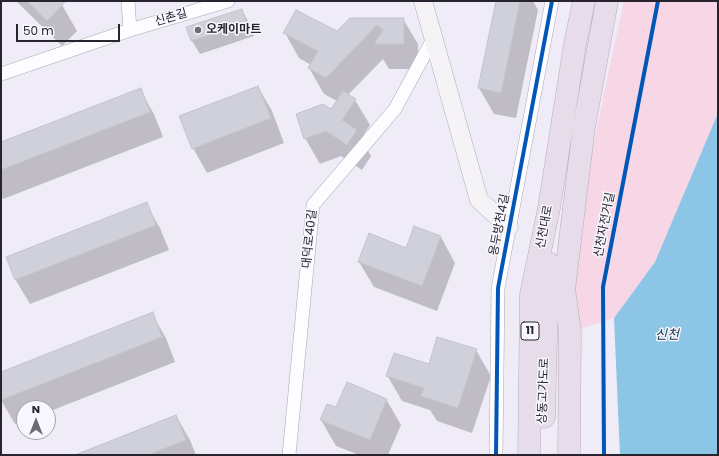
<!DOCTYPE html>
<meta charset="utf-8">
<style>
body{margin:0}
#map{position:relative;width:719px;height:456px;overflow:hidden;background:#efecf7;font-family:Poppins,sans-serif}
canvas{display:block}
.frame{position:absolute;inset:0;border:2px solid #272430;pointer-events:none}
.north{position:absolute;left:16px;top:400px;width:40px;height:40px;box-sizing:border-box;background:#f8f7fe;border:1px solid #a4a3ac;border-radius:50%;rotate:0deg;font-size:11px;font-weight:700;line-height:16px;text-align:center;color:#272430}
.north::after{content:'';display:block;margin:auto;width:14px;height:18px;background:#6d6a76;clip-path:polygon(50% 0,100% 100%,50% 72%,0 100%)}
.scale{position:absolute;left:16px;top:24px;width:104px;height:18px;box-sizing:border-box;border:2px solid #272430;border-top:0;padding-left:5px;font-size:12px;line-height:14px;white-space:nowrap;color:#272430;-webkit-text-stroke:3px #f8f7fe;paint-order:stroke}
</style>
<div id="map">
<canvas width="719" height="456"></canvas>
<div class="frame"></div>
<div class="north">N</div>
<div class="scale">50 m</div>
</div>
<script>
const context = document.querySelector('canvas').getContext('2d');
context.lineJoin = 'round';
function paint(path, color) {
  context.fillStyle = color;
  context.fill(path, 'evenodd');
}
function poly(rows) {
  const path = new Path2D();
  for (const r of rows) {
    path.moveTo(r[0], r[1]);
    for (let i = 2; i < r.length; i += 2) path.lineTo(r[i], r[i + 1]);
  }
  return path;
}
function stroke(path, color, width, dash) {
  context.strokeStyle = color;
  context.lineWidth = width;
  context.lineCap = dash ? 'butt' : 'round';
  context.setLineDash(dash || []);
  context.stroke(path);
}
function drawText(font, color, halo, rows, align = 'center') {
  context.font = font + ' Poppins,"Noto Sans KR",sans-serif';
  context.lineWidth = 3;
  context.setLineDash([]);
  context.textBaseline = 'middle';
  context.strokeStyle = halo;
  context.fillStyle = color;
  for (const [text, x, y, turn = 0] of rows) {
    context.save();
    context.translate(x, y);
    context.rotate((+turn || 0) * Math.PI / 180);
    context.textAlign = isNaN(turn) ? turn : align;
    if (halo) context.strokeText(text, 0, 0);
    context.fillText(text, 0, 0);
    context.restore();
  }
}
paint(poly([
 [624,1,718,1,718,113,655,262,614,318,570,332,564,289,604,93]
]), '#f7d7e5');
paint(poly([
 [718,113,718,455,620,455,614,318,655,262]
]), '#8cc5e5');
paint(poly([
 [16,1,58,1,62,5,77,31,62,46],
 [497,1,533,1,538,10,516,118,494,114,479,88],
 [242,10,249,23,254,36,200,54,192,41,188,28],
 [403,19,418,44,418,69,389,69,383,59,348,95,355,100,370,125,361,139,371,156,362,170,341,156,320,164,305,138,331,111,337,101,324,94,309,68,311,65,299,58,285,33,337,33],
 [258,87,272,111,284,143,207,173,193,148],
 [140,90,154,114,163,137,3,199,1,196,1,144],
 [146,204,160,228,169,250,30,304,15,279],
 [441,237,455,263,437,311,374,287,359,262,406,249],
 [152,314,166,338,175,362,48,412,48,408,24,408,24,421,15,424,1,400,1,373],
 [476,350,491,376,472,433,437,421,430,410,402,401,387,375,429,365],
 [386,399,401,425,388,455,359,455,336,446,321,420,337,409],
 [176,416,190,440,196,455,76,455]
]), '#0003');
const building = poly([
 [27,1,66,1,47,21,27,1],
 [496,1,520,1,501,93,478,88,496,1],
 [242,9,247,23,191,41,186,27,242,9],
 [296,10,337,31,350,18,404,18,404,44,374,44,383,30,377,25,326,78,308,68,318,51,283,33,296,10],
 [258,86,271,118,192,149,179,116,258,86],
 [141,88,150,112,1,170,1,142,141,88],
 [343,91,356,99,342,120,357,130,347,145,326,131,304,139,296,114,323,104,331,109,343,91],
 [147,202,156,225,15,280,6,257,147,202],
 [414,226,441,236,422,286,358,262,369,233,406,248,414,226],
 [153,312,162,337,1,400,1,372,153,312],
 [437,337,477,349,458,408,421,396,424,388,386,376,394,353,429,364,437,337],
 [347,382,387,399,370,440,320,420,327,404,336,407,347,382],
 [176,415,186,440,148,455,75,455,176,415]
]);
paint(building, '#cfd0da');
stroke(building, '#c1c3cd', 1);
const street = poly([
 [128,1,130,30],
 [1,74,130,30,228,1],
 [289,455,313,205,395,109,433,39],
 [496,455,498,288,552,1]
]);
const secondary = poly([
 [423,1,479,200,509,227]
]);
const highway = poly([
 [544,417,548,263],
 [529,455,531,294,549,208,575,44,584,1],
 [569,455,570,332,564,289,584,127,607,1]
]);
stroke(street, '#aaa8b2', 14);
stroke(secondary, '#aaa8b2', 19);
stroke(highway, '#b8abbc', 23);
stroke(street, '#fdfcfe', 13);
stroke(secondary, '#f6f3f7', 18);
stroke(highway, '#e7dce9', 22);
stroke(poly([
 [496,455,498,288,552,1],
 [604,455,603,287,658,1]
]), '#0057b8', 4);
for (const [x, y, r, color] of [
 [198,30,4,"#6d6a76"]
]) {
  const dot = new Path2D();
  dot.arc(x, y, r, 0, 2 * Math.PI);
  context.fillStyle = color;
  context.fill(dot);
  stroke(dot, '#f8f7fe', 1.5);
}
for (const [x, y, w] of [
 [530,331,18]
]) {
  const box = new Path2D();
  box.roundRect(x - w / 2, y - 9, w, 18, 3);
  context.fillStyle = '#f8f7fe';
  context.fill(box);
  stroke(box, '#272430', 1);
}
drawText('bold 11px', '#272430', null, [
 ["11",530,331]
]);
drawText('12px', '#272430', '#f8f7fe', [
 ["신촌길",171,18,-16],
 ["용두방천4길",500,225,-79],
 ["신천자전거길",605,225,-79],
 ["신천대로",545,227,-79],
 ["대덕로40길",310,239,-84],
 ["상동고가도로",544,391,-88]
]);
drawText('bold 12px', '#272430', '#f8f7fe', [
 ["오케이마트",206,30]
], 'left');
drawText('italic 13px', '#123748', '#f8f7fe', [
 ["신천",667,336]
]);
</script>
